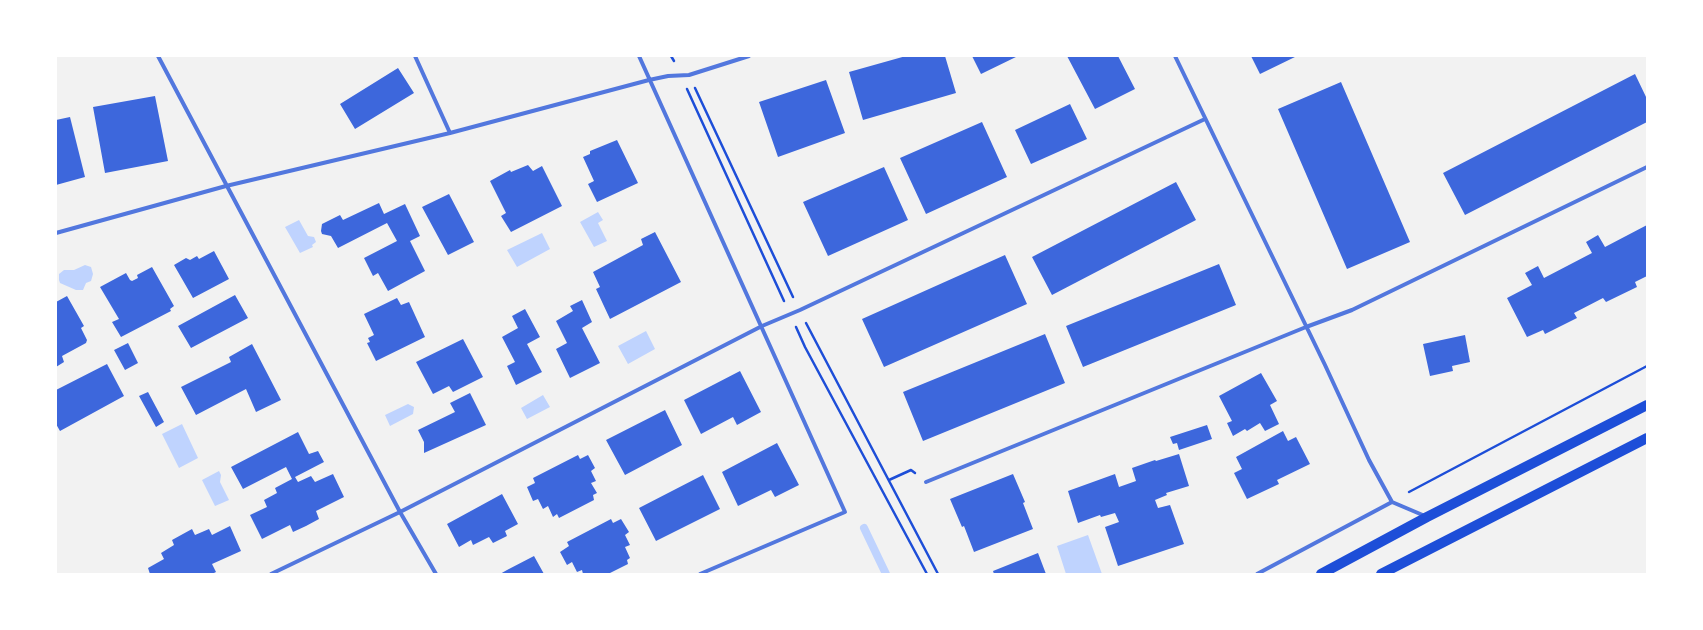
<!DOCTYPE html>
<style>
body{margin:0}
#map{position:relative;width:1703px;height:630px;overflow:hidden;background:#f2f2f2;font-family:"DM Sans",sans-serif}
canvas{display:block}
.frame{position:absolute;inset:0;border:57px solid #fff;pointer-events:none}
</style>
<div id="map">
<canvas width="1703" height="630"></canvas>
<div class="frame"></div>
</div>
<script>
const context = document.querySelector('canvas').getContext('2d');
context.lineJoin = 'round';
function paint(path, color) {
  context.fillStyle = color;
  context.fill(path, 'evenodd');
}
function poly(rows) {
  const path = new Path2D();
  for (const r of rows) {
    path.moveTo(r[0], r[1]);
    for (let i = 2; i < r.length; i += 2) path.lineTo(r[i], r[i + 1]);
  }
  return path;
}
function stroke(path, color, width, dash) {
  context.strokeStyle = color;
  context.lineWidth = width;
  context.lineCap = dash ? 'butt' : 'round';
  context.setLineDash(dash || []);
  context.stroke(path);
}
paint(poly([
 [598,212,603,220,598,223,607,241,594,247,580,222],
 [299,220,308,236,314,237,316,242,312,245,313,247,300,253,285,227],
 [542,233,550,249,517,267,507,250],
 [85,265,91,267,93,274,91,281,86,283,83,290,76,290,60,283,59,280,59,274,64,270,74,270],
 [646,331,655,349,628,364,618,346],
 [543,395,550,407,527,419,521,408],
 [408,404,414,407,413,414,390,426,385,415],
 [182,424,198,458,179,468,162,434],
 [219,471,221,475,220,482,229,500,215,506,202,480],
 [1088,535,1102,574,1066,574,1057,546]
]), '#bfd3fe');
stroke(poly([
 [864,528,886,574]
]), '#bfd3fe', 8);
paint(poly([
 [906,56,945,56,956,93,863,120,849,72],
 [972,56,1018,56,981,74],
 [1067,56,1118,56,1135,89,1095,109],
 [1251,56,1297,56,1260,74],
 [398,68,414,93,355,129,340,104],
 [1635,74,1647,99,1647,122,1465,215,1443,173],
 [826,80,845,133,778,157,759,102],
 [1341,82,1410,242,1347,269,1278,109],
 [155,96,168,161,105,173,93,107],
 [1070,104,1087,139,1031,164,1015,130],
 [70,117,85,177,56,185,56,120],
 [982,122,1007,177,926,214,900,158],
 [617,140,638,183,597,202,588,184,594,181,583,157,590,154,590,151],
 [528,165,533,171,542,166,562,206,511,232,501,216,506,213,490,181,510,170,511,172],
 [884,167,908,220,828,256,803,202],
 [1176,182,1196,220,1052,295,1032,257],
 [449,194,474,242,448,255,422,207],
 [379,203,384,214,405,204,420,236,410,241,425,271,388,291,378,273,373,276,364,258,397,241,387,223,338,248,331,236,322,234,321,231,322,224,340,215,343,220],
 [1647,225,1647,276,1635,282,1637,287,1606,302,1603,298,1574,313,1577,318,1545,334,1543,330,1527,337,1507,298,1532,285,1525,273,1538,266,1544,278,1592,253,1586,242,1598,235,1605,247],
 [655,232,681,282,610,319,596,289,600,287,593,272,643,245,641,239],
 [214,251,229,279,193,298,174,265,186,258,190,260,197,256,199,259],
 [1005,255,1027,304,884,367,862,319],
 [1219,264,1236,305,1083,367,1066,326],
 [152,267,174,306,170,309,171,311,121,337,112,322,119,319,100,287,126,273,130,280,132,281,138,278,137,275],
 [235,295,248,318,191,348,178,326],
 [67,296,84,326,81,328,87,340,86,343,62,356,64,362,56,367,56,302],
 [397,298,401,305,409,302,425,337,376,361,367,343,370,342,368,338,374,335,364,314],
 [582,300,592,322,582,328,600,363,570,378,556,349,567,343,556,321,573,311,570,306],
 [525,309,540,337,527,344,542,372,516,385,507,366,515,362,502,337,518,328,512,316],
 [1045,334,1065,383,923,441,903,392],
 [1465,335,1470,362,1452,366,1453,371,1430,376,1423,344],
 [463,339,483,377,453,392,449,386,433,394,416,362],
 [128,343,138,363,125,370,114,350],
 [252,344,281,400,256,412,246,389,196,415,181,387,231,362,229,357],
 [107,364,124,396,60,431,56,424,56,390],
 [740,371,761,412,737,425,733,417,701,434,684,400],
 [1261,373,1277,401,1270,405,1279,424,1265,431,1260,423,1247,431,1245,429,1233,436,1227,423,1232,421,1219,396],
 [148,392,164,422,156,427,139,396],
 [470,393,486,425,424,453,424,442,418,430,455,412,450,403],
 [665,410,682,445,625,475,606,440],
 [1207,425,1212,439,1179,450,1177,443,1173,444,1170,437],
 [1283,431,1288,441,1296,437,1310,464,1277,480,1279,484,1247,499,1234,473,1242,469,1236,457],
 [298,432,309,454,318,451,324,462,295,477,298,482,311,476,315,482,333,474,344,497,316,511,319,519,306,526,293,532,290,525,262,539,250,515,267,507,264,500,277,493,275,488,292,479,286,467,243,489,231,467],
 [777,443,799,485,775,497,771,490,738,506,722,472],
 [1179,454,1189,486,1166,493,1167,495,1155,500,1158,508,1170,505,1184,544,1118,566,1105,527,1119,522,1115,513,1101,517,1100,515,1078,523,1068,491,1115,474,1119,487,1136,481,1132,468,1155,460,1156,461],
 [578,455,580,459,588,455,595,468,591,471,596,481,591,483,597,493,593,495,594,500,559,518,557,514,553,517,548,506,543,509,538,499,533,501,527,487,535,483,533,478],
 [1013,474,1025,502,1023,503,1033,529,974,552,964,526,962,527,950,499],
 [703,475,720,509,656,541,639,508],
 [502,494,518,524,505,531,507,536,493,543,489,537,473,545,471,540,459,547,447,524],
 [611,519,613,523,621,519,629,532,625,535,630,545,625,547,630,558,627,560,628,564,608,574,583,574,582,570,577,572,572,562,567,565,560,552,569,546,567,542],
 [230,526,241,551,212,564,216,572,212,574,150,574,148,568,164,559,161,553,174,545,172,540,192,529,195,535,209,529,212,535],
 [1038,553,1046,574,994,574,993,571],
 [534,556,544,574,500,574,507,570]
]), '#3d67dc');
stroke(poly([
 [671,56,674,61],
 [695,88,793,297],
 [687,89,784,301],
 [806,323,938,574],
 [796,327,805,347,927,574],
 [889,480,911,470,915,473],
 [1409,492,1647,366]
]), '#1d4ed8', 2.5);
stroke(poly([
 [158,56,400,512,436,574],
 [415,56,450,133],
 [639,56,845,512,700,574],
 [1175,56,1325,365,1369,460,1392,502,1425,516],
 [56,233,226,186,450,133,649,80,668,76,689,75,749,56],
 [926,482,1306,327,1352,310,1647,167],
 [271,574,400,512,762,326,800,310,1205,119],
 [1257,574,1392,502]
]), '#5277de', 4);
stroke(poly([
 [1321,574,1427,517,1647,405],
 [1381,574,1647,438]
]), '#1d4ed8', 10);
</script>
